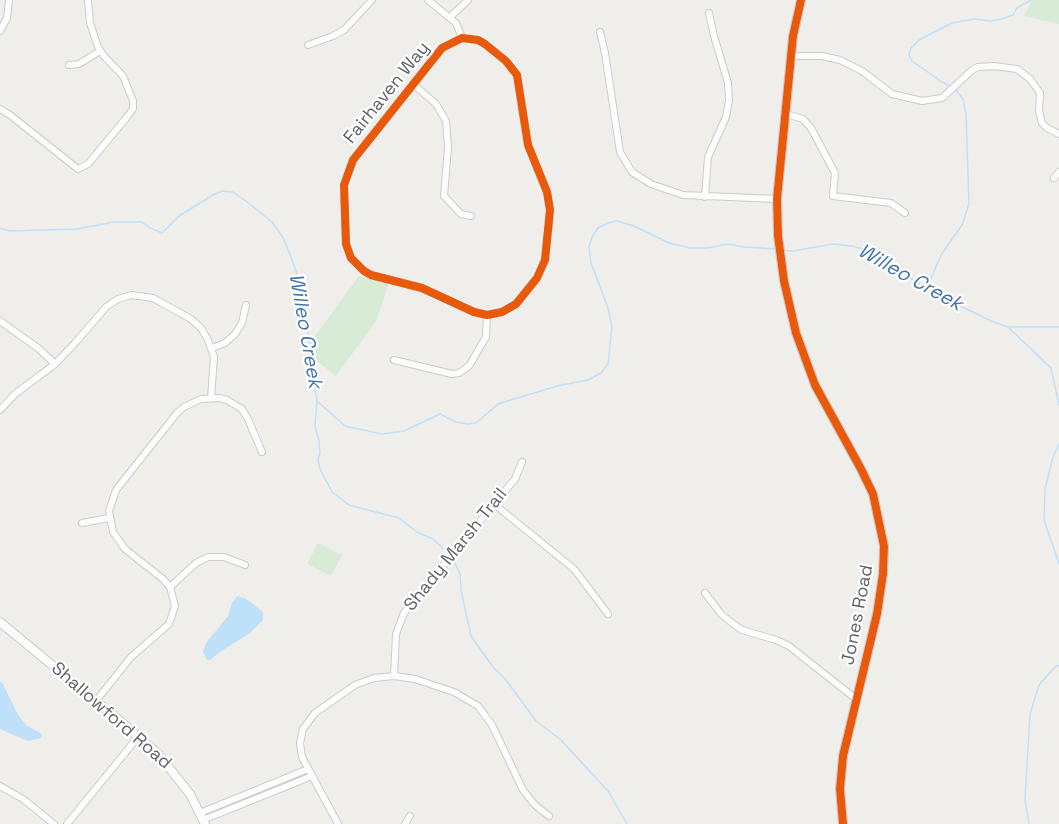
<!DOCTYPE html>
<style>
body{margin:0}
canvas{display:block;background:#efeeea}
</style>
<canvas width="1059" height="824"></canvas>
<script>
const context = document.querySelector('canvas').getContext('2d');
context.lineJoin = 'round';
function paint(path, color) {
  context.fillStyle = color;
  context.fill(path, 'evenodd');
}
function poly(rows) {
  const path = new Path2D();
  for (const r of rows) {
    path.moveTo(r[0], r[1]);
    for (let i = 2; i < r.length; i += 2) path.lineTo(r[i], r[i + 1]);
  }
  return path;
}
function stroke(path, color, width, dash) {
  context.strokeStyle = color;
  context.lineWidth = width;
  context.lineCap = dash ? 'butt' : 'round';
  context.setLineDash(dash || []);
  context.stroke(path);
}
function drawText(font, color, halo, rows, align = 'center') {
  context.font = font + ' "Space Grotesk",sans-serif';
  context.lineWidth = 4.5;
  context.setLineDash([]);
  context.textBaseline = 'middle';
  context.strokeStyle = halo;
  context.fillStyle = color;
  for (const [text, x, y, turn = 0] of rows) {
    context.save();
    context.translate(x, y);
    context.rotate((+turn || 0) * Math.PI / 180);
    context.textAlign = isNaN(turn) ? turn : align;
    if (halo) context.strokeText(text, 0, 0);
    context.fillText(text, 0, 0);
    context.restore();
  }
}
paint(poly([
 [1032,0,1059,0,1059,24,1024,16],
 [359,276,389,283,376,321,336,376,304,351],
 [318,543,342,555,331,576,307,564]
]), '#d8ebd6');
paint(poly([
 [237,596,245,598,263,612,263,620,250,633,220,652,210,660,207,660,203,652,206,643,228,616,232,603],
 [0,681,3,684,18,715,26,725,42,734,41,738,28,741,0,729]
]), '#bfe0f9');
stroke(poly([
 [950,86,942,82,912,61,909,55,911,48,919,40,952,23,974,19,991,21,1001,19,1013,15,1017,8,1031,0],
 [0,228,9,231,77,229,114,222,142,222,150,228,162,233,179,216,213,195,222,191,233,192,246,201,272,222,282,236,290,254,298,277,307,322,310,359,317,401,345,426,382,434,404,431,440,414,456,422,467,424,476,423,498,404,557,386,588,380,601,373,608,364,612,327,608,308,591,263,589,247,592,237,598,228,608,223,617,221,634,226,669,243,690,248,708,248,728,244,744,247,777,249],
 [782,250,793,251,833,244,852,246,870,251,932,292,991,321,1008,327,1059,327],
 [927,288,941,255,962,225,969,204,966,114,963,99,956,90],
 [1008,327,1051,368,1059,405],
 [317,401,315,426,319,441,320,453,318,459,320,469,332,492,349,505,399,518,417,532,433,539,450,555],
 [1059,444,1053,457,1045,489,1044,520,1059,564],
 [453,559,460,574,461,590,471,636,493,667,506,680,536,721,561,740,608,791,627,824],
 [1029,824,1025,799,1030,714,1039,685,1054,668,1059,665]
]), '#bfe0f9', 1.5);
const street = poly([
 [428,0,456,23,462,38],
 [450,17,468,0],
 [0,31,7,18,9,0],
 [600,32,605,53,620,152,632,172,651,184,683,195,777,199],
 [462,38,478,40,485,44,506,61,517,75,528,145,547,192,550,210,545,260,537,278,516,304,502,312,487,315,474,312,422,288,371,275,364,271,351,258,346,244,344,185,353,160,442,48,462,38],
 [308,45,333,36,344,30,372,0],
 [791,56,822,56,840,60,862,71,892,94,922,101,942,98,972,70,978,67,994,66,1017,69,1030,79,1040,93,1039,111,1042,123,1047,128,1059,134],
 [69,65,79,64,100,51],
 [413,84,436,104,446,121,448,147,444,196,461,214,471,216],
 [0,109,10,115,78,169,88,164,127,117,133,109,133,101,123,76,103,55,98,47,90,23,88,0],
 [786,114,803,119,811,128,835,173,833,196,891,203,905,213],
 [1054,178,1059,172],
 [705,197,708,157,726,117,729,100,728,83,714,36,709,13],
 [0,321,38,348,55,364],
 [212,348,225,343,235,334,242,323,246,305],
 [394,360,452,374,459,373,469,366,486,337,487,315],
 [0,410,15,394,55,364,76,342,106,307,118,299,132,295,153,298,191,319,201,328,208,340,214,357,211,398],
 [494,504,574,569,608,614],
 [82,523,109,518],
 [170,587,196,563,208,557,224,557,245,565],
 [705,593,721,614,732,623,742,630,776,640,789,646,856,699],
 [394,676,396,634,404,613,515,479,522,462],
 [96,701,131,657,169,624,175,606,170,587,163,579,125,549,113,532,109,511,116,490,177,413,184,407,201,399,219,398,227,400,242,409,248,419,262,452],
 [0,786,23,799,54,824],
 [200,813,308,769],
 [203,820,312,776],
 [67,824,138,737],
 [338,824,302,757,300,743,303,729,315,713,355,685,374,678,394,676,415,679,454,692,478,706,492,725,523,790,535,805,549,816],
 [405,824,410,816]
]);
const secondary = poly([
 [801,0,793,36,777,199,778,236,784,281,796,333,815,385,861,469,873,494,884,546,883,574,877,614,843,756,840,789,843,824],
 [0,622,126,726,159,755,190,794,205,824]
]);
stroke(street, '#cbcccc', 8);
stroke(secondary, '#cacacb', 10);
stroke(street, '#fdfcfc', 6);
stroke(secondary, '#fdfcfc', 8);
stroke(poly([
 [801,0,793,36,777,199,778,236,784,281,796,333,815,385,861,469,873,494,884,546,883,574,877,614,843,756,840,789,843,824],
 [462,38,478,40,485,44,506,61,517,75,528,145,547,192,550,210,545,260,537,278,516,304,502,312,487,315,474,312,422,288,371,275,364,271,351,258,346,244,344,185,353,160,442,48,462,38]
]), '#e8590c', 8);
drawText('18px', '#5f6368', '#fff', [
 ["Fairhaven Way",387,93,-51],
 ["Shady Marsh Trail",456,550,-51],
 ["Jones Road",858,615,-79],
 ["Shallowford Road",111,716,41]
]);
drawText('italic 20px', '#4174aa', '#fff', [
 ["Willeo Creek",910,278,29],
 ["Willeo Creek",305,331,80]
]);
</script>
